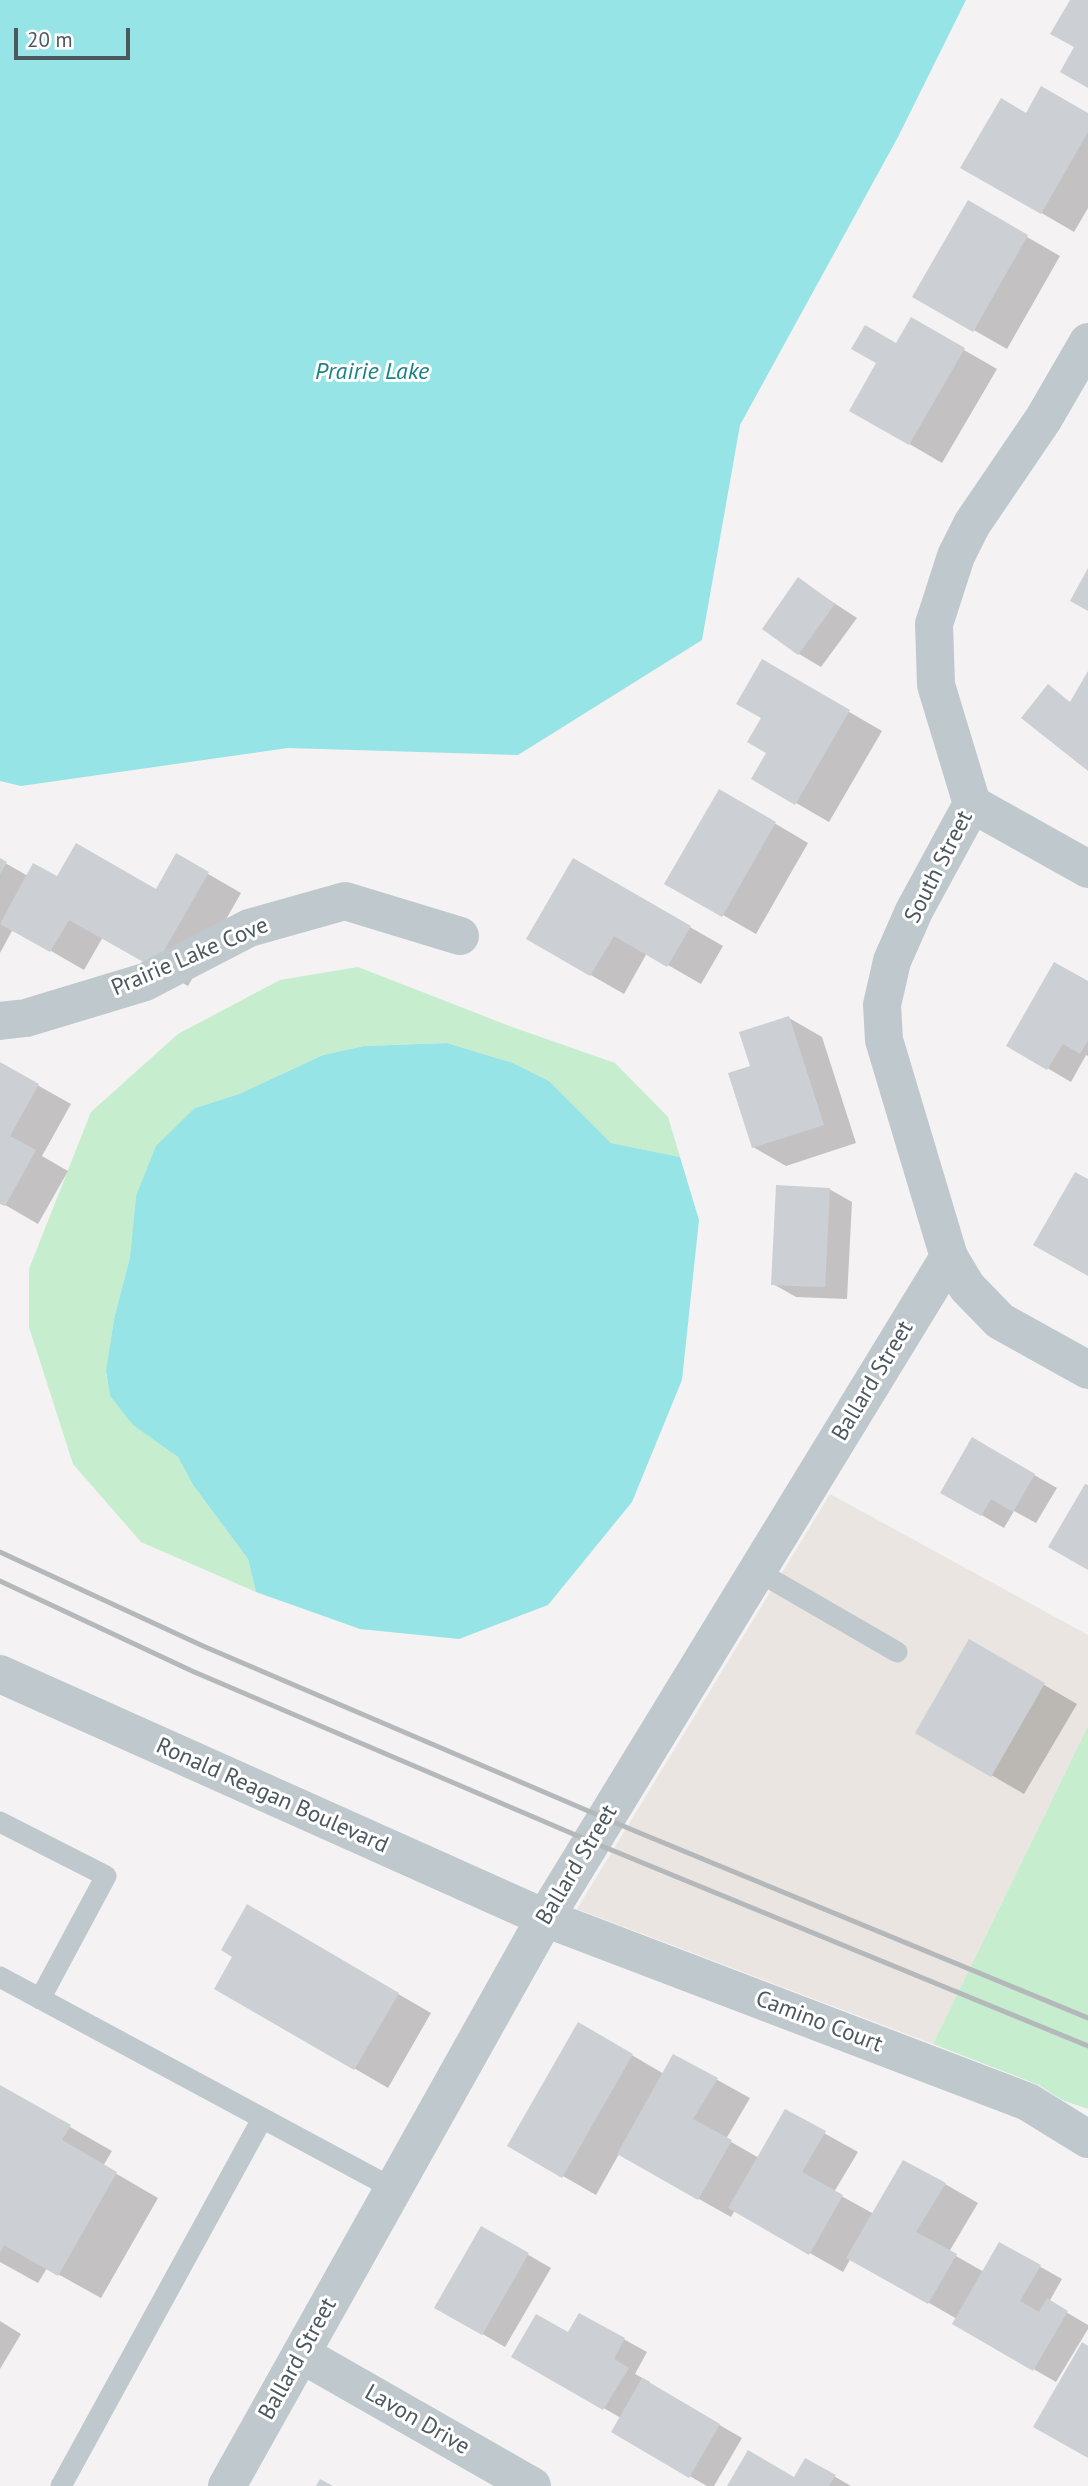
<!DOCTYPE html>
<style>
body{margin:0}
#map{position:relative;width:1088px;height:2486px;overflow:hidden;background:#f4f2f3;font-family:"PT Sans",sans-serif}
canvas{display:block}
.scale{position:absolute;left:14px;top:28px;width:116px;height:32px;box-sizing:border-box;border:4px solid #4b585e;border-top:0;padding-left:9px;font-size:21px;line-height:24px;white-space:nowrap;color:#4b585e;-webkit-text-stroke:5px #fff;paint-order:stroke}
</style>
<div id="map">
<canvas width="1088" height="2486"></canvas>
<div class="scale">20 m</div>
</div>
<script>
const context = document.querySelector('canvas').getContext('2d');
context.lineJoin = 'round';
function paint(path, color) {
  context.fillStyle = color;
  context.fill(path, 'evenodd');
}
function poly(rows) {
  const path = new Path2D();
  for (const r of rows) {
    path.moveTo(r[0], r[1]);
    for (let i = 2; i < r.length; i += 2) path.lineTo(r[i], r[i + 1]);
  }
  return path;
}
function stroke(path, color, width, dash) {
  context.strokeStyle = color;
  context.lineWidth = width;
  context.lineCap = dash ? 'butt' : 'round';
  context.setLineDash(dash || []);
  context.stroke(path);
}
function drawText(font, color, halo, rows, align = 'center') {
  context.font = font + ' "PT Sans",sans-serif';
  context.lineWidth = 6;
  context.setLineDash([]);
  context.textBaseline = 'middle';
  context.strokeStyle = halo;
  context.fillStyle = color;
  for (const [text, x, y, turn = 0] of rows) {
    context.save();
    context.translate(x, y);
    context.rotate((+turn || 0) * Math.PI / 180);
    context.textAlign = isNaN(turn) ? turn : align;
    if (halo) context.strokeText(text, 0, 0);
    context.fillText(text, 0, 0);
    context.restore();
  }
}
paint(poly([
 [830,1494,1088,1635,1088,1726,933,2044,577,1909]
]), '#eae5e0');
paint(poly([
 [358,967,512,1027,615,1063,668,1117,680,1157,611,1143,549,1081,513,1063,447,1043,364,1046,323,1055,239,1094,195,1108,136,1196,130,1257,114,1319,106,1372,110,1396,133,1424,178,1457,193,1485,248,1559,256,1592,141,1542,73,1464,29,1327,29,1269,91,1112,178,1034,280,980],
 [1088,1726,1088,2109,1062,2100,1039,2085,933,2044]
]), '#c5edce');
paint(poly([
 [0,0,966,0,898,137,740,425,702,640,518,755,288,748,21,786,0,781],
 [447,1043,513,1063,549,1081,611,1143,680,1157,699,1220,682,1380,632,1502,548,1605,459,1639,360,1629,256,1592,248,1559,193,1485,178,1457,133,1425,110,1396,106,1371,114,1319,130,1257,136,1196,156,1146,195,1108,239,1094,323,1055,364,1046]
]), '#96e4e6');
paint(poly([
 [1026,115,1088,115,1088,208,1074,232,963,167],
 [968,203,1060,256,1007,349,914,296],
 [912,320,997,369,942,463,851,410,897,346],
 [799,580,857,618,821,667,799,654],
 [763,662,882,731,829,822,753,778,768,752,764,718],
 [720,791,808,843,756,934,667,883],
 [177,856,241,893,188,986,103,937,84,970,13,929,0,953,0,860,28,876,157,891],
 [573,860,723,946,701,984,647,953,624,994,528,939],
 [1088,983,1088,1056,1086,1055,1071,1082,1008,1045],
 [789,1018,822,1037,856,1143,786,1166,753,1147,752,1067],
 [0,1064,71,1104,42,1156,68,1171,38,1224,0,1202],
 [829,1189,852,1202,847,1299,796,1297,773,1284],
 [973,1440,1057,1488,1036,1523,1014,1511,1004,1528,942,1492],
 [970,1642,1077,1704,1024,1794,917,1732],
 [248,1907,431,2013,388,2088,217,1988,235,1957],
 [579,2024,664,2074,674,2056,750,2098,726,2139,759,2158,786,2112,858,2152,834,2192,874,2214,945,2184,978,2203,949,2252,984,2272,1000,2244,1062,2279,1049,2302,1088,2325,1088,2329,1056,2382,954,2323,957,2319,851,2258,843,2272,735,2210,731,2217,619,2154,596,2195,509,2145],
 [0,2087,112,2151,103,2166,158,2198,101,2298,47,2268,38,2283,0,2262],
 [482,2228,551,2268,505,2347,436,2307],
 [580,2315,647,2352,635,2374,650,2382,649,2384,742,2438,714,2486,707,2486,613,2432,621,2418,513,2356,569,2334],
 [0,2321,21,2334,0,2369],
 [806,2460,851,2486,730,2486,794,2479]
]), '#0003');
paint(poly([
 [1070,0,1088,0,1088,88,1060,72,1074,47,1050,34],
 [1041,86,1088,113,1088,132,1041,214,960,168,1001,98,1026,113],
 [968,200,1028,235,973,332,912,297],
 [911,317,965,348,909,445,849,411,876,363,851,349,865,325,896,343],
 [1088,568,1088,611,1070,601],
 [798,577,835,604,798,655,762,629],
 [762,659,850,710,795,805,751,779,766,753,747,742,761,718,736,704],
 [1088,671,1088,771,1021,718,1048,684,1070,702],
 [719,789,776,822,722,917,664,884],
 [76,843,156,889,176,853,209,872,154,968,69,920,50,952,0,924,33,863,57,876],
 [0,858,7,862,0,874],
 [573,858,691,926,667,967,614,936,590,976,526,939],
 [1054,962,1088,981,1088,1040,1080,1054,1063,1044,1047,1070,1006,1046],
 [789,1016,824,1125,752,1148,728,1073,750,1066,739,1032],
 [0,1062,39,1084,10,1136,36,1150,5,1206,0,1204],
 [1075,1172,1088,1179,1088,1276,1033,1245],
 [776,1185,830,1188,825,1287,771,1285],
 [972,1437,1035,1474,1013,1512,991,1499,981,1516,940,1493],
 [1085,1484,1088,1485,1088,1570,1048,1547],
 [969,1639,1045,1683,991,1777,915,1733],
 [247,1904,399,1993,354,2070,214,1989,232,1957,221,1950],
 [578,2022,633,2054,562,2178,507,2146],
 [673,2054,718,2078,693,2119,732,2140,698,2200,617,2154],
 [0,2085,71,2125,62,2140,117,2172,58,2276,4,2245,0,2253],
 [785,2109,826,2131,802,2172,843,2195,809,2255,728,2208],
 [903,2160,946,2183,916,2232,957,2254,928,2304,846,2258],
 [481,2226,529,2253,482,2335,434,2308],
 [999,2242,1041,2265,1020,2301,1039,2312,1047,2298,1068,2311,1033,2371,952,2324],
 [579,2313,625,2338,614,2359,629,2368,603,2410,511,2357,536,2314,568,2332],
 [1082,2342,1088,2346,1088,2458,1033,2427],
 [642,2378,720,2424,689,2478,611,2432],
 [748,2450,794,2477,805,2458,836,2475,829,2486,727,2486],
 [320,2479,333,2486,316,2486]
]), '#ccd0d4');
stroke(poly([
 [757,1571,897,1652],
 [0,1822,106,1876,40,1999],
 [0,1977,394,2189],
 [61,2486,262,2119]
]), '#bfc8cd', 21);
stroke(poly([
 [972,804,1088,869],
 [0,1021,26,1018,145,982,249,928,345,901,460,936],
 [949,1257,967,1287,1000,1321,1088,1370],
 [545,1918,1028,2102,1088,2139],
 [301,2354,532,2486]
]), '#bfc8cd', 38);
stroke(poly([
 [0,1674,545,1918],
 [227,2486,545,1918,949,1257,884,1040,882,1005,892,961,914,911,972,804,936,685,934,624,956,556,972,524,1044,418,1088,342]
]), '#bfc8cd', 38);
stroke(poly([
 [0,1552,203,1646,635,1831,1088,2018],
 [0,1581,192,1671,592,1842,1088,2046]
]), '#b5b8bb', 5);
drawText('23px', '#4b585e', '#fff', [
 ["South Street",939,867,-63],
 ["Prairie Lake Cove",190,957,-23],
 ["Ballard Street",873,1381,-59],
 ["Ronald Reagan Boulevard",272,1796,24],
 ["Ballard Street",577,1865,-59],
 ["Camino Court",819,2022,21],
 ["Ballard Street",298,2359,-61],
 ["Lavon Drive",417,2420,30]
]);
drawText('italic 24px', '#178387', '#fff', [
 ["Prairie Lake",372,372]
]);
</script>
